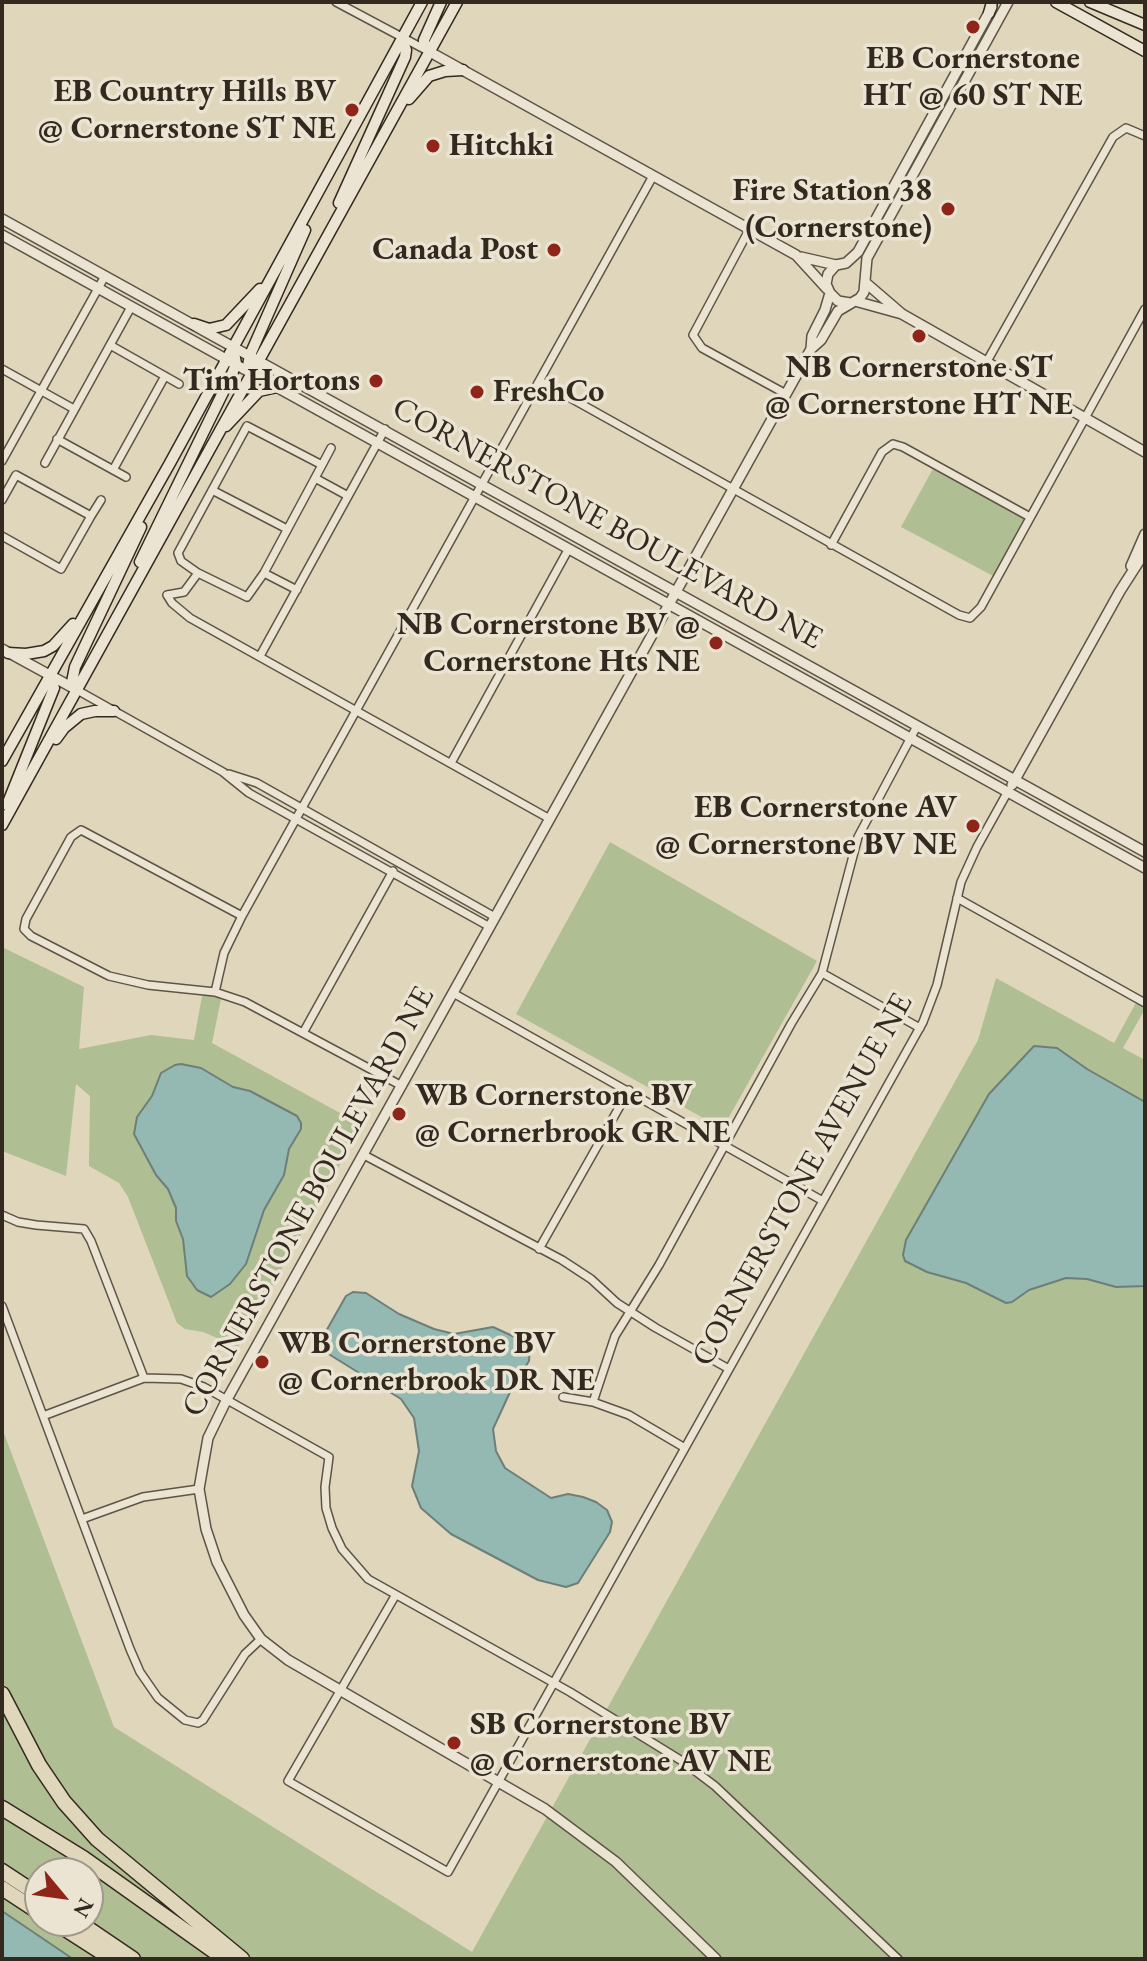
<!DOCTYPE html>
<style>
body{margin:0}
#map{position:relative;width:1147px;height:1961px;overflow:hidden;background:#e0d6bc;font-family:"EB Garamond",serif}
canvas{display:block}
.frame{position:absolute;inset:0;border:4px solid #33291f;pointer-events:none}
.north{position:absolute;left:24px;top:1857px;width:80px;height:80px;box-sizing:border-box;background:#ebe4d3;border:2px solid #a1998b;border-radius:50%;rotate:119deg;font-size:22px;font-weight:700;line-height:32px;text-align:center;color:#33291f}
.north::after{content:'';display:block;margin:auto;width:28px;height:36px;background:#8f2418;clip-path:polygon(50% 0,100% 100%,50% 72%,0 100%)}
</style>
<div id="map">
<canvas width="1147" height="1961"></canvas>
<div class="frame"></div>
<div class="north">N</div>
</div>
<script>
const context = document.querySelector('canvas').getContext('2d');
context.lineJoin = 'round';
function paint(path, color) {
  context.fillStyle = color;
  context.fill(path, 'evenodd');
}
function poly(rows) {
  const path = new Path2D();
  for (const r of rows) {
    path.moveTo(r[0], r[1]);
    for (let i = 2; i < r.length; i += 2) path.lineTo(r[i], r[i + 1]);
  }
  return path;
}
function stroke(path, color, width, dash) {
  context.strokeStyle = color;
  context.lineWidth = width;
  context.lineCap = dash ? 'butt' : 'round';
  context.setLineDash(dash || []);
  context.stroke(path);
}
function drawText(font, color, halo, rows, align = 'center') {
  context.font = font + ' "EB Garamond",serif';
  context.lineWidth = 7;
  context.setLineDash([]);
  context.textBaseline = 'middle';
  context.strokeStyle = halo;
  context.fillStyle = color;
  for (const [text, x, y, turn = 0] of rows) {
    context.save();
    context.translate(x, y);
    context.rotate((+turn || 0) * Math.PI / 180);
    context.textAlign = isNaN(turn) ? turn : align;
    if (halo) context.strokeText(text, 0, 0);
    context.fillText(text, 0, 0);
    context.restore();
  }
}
paint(poly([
 [935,465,1030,517,997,578,901,527],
 [610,842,817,961,725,1124,716,1125,516,1014],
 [2,947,84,987,79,1049,151,1035,194,1040,203,991,222,994,212,1043,362,1125,238,1347,203,1332,185,1329,177,1323,128,1197,119,1183,89,1166,90,1096,76,1084,66,1176,2,1151],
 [996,978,1114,1043,1138,999,1145,1003,1145,1009,1123,1048,1145,1060,1145,1959,73,1959,2,1911,2,1428,114,1727,472,1952,978,1040],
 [40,1873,88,1873,88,1921,40,1921]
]), '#b0be93');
const water = poly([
 [1034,1046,1057,1048,1087,1069,1145,1102,1145,1286,1116,1287,1087,1279,1066,1278,1029,1290,1012,1302,1006,1303,966,1283,927,1272,905,1261,903,1255,906,1240,989,1094,1034,1046],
 [181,1064,201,1068,233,1087,250,1091,297,1116,301,1123,301,1129,289,1149,284,1175,264,1210,246,1264,230,1284,211,1297,197,1290,187,1276,183,1239,176,1221,176,1208,168,1189,156,1175,134,1134,137,1117,152,1096,161,1073,175,1065,181,1064],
 [353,1292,366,1293,399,1314,434,1329,454,1334,493,1327,519,1339,530,1348,529,1361,511,1390,493,1429,496,1451,505,1468,551,1498,568,1494,583,1497,596,1502,607,1510,612,1522,610,1532,578,1583,566,1587,538,1580,451,1534,421,1508,412,1486,419,1451,414,1418,401,1399,327,1353,325,1333,346,1296,353,1292],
 [2,1911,73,1959,2,1959,2,1911]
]);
paint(water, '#94b9b3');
stroke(water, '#6d7f78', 2);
const minor = poly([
 [336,2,426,50],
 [749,230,693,335,702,348,786,394],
 [110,345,179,384],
 [986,363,1113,137,1126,128,1145,136],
 [2,369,74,409],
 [540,381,959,615,970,618,981,607,1145,309],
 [57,439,126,477],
 [2,461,105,276],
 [45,463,131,307],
 [322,465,331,448],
 [113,470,165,376],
 [315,478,348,496],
 [212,490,287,529],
 [2,500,16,475,91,516,61,569,2,536],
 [91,516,101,500],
 [831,545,882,452,893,444,903,447,1030,517],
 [198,573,181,561,178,553,247,426,322,465,264,573,247,597,198,573,184,592,167,595,172,603,190,618,550,819],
 [264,573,297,590],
 [260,656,385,429],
 [77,690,223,772,249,793,490,927],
 [451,763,568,550],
 [229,774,257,783,495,917],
 [957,898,1145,1003],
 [242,916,81,830,71,837,26,919,24,929,31,936,109,976,148,985,215,992,245,1002,402,1086],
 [822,973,920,1028],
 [215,992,224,953,242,916,653,176],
 [453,993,823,1201],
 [303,1033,393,871],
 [364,1155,562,1260,591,1279,617,1303,656,1328,729,1369],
 [2,1215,18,1222,36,1225,84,1229,91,1241,144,1378],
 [539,1249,629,1090],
 [2,1306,130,1649,140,1672,158,1698,185,1720,198,1723,203,1720,245,1654,261,1639],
 [563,1397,593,1402,629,1415,685,1448],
 [593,1402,615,1336,659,1265,791,1024,822,973,858,837,917,726],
 [43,1416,144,1378,181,1379,204,1387,329,1457,325,1487,326,1508,332,1528,342,1549,368,1579,570,1692,682,1761,715,1786,898,1959],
 [82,1519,143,1497,199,1489],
 [395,1596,288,1781,448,1872,923,1022,937,985,961,882,977,847,1007,793]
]);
const tertiary = poly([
 [430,52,796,255,827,289],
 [2,219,1145,852],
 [2,235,1145,868],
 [801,257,836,265],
 [866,283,902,314,1145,452],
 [855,301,902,314],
 [850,303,838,301,830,293,826,284,828,274,836,265,846,263,858,252,992,7],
 [811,349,812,336,825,310,830,293],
 [1131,566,1145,534],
 [2,649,77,690],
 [1012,785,1120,591,1145,552],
 [716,1959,616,1862,545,1809,288,1660,261,1639,244,1615,217,1562,206,1529,199,1489,203,1466,208,1438,226,1401,811,349,821,340,838,311,860,298,864,292,867,258,1008,2]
]);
const secondary = poly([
 [1056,2,1145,51],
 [1090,2,1145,25],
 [989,13,992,2],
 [430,52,424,45,424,40,441,2],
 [409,99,429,76,445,71,463,70],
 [339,203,405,57,406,50,402,38],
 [194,324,209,329,226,325,260,289],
 [251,372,248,366,250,355,305,230],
 [226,426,259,391,277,387],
 [140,562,232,374,236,364,233,346],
 [8,653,26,654,44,651,53,646,73,624],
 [77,690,72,682,75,667,141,527],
 [56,739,64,728,81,714,95,711,114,711],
 [2,761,170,463,422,2],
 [7,805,54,688,50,676],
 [2,825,457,2]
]);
const motorway = poly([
 [2,1694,39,1765,64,1802,97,1839,242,1959],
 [2,1808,83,1858,225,1959],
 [2,1871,40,1896],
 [2,1888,40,1913],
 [53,1921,112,1959],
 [77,1921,133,1959]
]);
stroke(minor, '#5e5446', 10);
stroke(tertiary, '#5e5446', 12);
stroke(secondary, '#33291f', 13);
stroke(motorway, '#33291f', 17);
stroke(minor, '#ebe4d3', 7);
stroke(tertiary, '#ebe4d3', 9);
stroke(secondary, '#ebe4d3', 10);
stroke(motorway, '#e0d6bc', 14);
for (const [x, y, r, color] of [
 [973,27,8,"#8f2418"],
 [352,110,8,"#8f2418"],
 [433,146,8,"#8f2418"],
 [948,209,8,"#8f2418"],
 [554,250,8,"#8f2418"],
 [919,336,8,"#8f2418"],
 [376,381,8,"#8f2418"],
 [477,392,8,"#8f2418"],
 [716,643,8,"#8f2418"],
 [973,826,8,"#8f2418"],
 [399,1114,8,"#8f2418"],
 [262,1362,8,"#8f2418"],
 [454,1743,8,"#8f2418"]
]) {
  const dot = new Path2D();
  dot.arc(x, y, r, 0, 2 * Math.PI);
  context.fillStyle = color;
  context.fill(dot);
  stroke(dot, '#ebe4d3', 3);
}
drawText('bold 32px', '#33291f', '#ebe4d3', [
 ["EB Cornerstone",973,59,"center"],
 ["HT @ 60 ST NE",973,96,"center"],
 ["EB Country Hills BV",336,92],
 ["@ Cornerstone ST NE",336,129],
 ["Hitchki",449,146,"left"],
 ["Fire Station 38",932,191],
 ["(Cornerstone)",932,228],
 ["Canada Post",538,250],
 ["NB Cornerstone ST",919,368,"center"],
 ["@ Cornerstone HT NE",919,405,"center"],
 ["Tim Hortons",360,381],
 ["FreshCo",493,392,"left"],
 ["NB Cornerstone BV @",700,625],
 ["Cornerstone Hts NE",700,662],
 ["EB Cornerstone AV",957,808],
 ["@ Cornerstone BV NE",957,845],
 ["WB Cornerstone BV",415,1096,"left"],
 ["@ Cornerbrook GR NE",415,1133,"left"],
 ["WB Cornerstone BV",278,1344,"left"],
 ["@ Cornerbrook DR NE",278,1381,"left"],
 ["SB Cornerstone BV",470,1725,"left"],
 ["@ Cornerstone AV NE",470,1762,"left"]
], 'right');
drawText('32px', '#33291f', '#ebe4d3', [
 ["CORNERSTONE BOULEVARD NE",607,524,29],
 ["CORNERSTONE AVENUE NE",803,1180,-61],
 ["CORNERSTONE BOULEVARD NE",309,1202,-61]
]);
</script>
